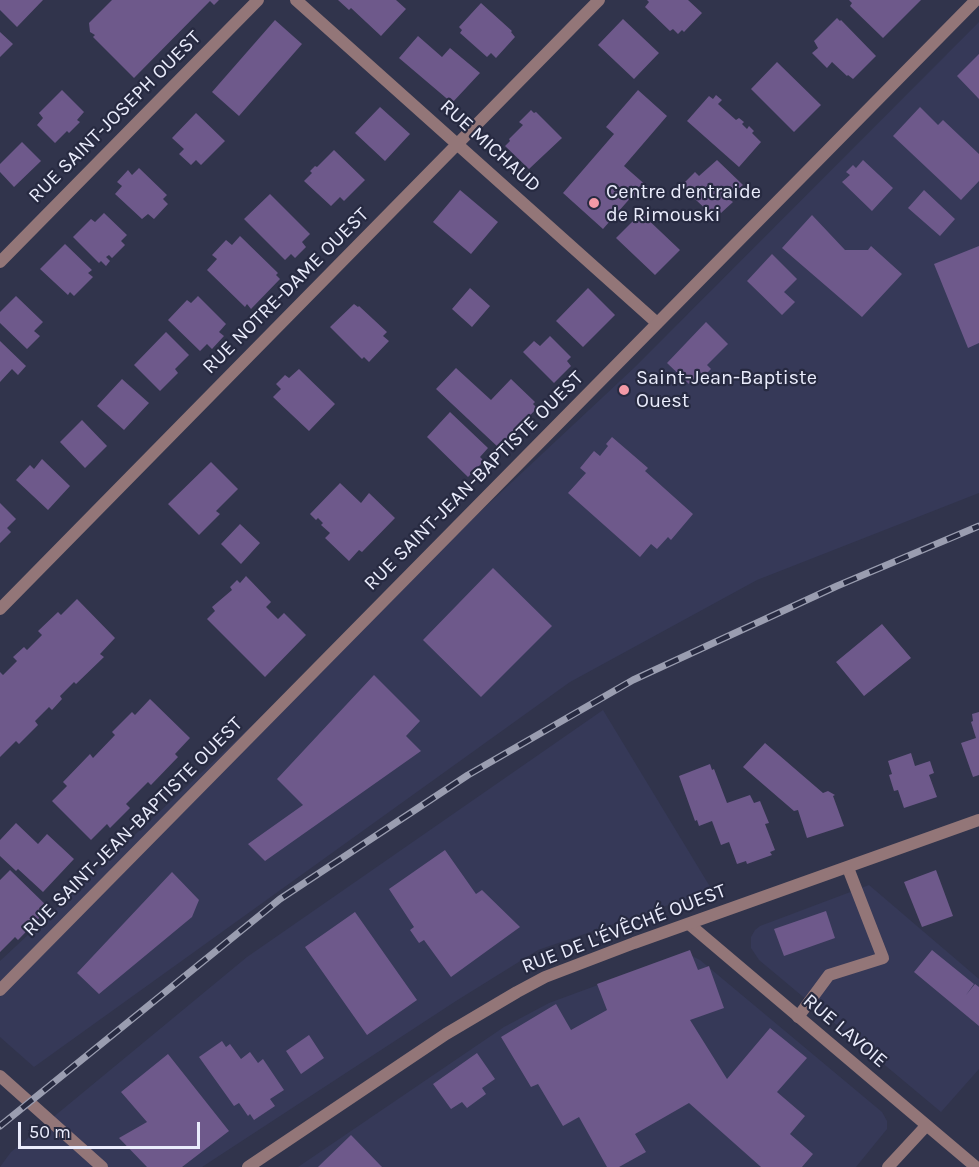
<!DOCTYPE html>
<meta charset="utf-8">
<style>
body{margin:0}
#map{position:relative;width:979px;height:1167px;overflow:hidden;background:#31344c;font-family:Karla,sans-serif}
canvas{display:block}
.scale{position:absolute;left:18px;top:1122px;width:182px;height:27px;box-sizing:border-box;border:3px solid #eaecfc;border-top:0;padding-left:8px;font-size:18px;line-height:21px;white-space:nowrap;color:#eaecfc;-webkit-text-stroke:4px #272a41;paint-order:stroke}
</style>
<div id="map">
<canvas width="979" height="1167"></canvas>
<div class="scale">50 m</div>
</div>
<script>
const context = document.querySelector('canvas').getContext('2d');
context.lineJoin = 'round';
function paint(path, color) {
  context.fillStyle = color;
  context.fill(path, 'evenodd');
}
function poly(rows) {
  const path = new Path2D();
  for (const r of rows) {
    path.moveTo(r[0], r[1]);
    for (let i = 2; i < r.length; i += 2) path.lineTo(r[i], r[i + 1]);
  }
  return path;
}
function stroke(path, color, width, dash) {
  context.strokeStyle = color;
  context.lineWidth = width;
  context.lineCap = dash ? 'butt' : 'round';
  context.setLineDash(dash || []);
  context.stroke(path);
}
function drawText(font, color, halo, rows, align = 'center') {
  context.font = font + ' Karla,sans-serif';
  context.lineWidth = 4.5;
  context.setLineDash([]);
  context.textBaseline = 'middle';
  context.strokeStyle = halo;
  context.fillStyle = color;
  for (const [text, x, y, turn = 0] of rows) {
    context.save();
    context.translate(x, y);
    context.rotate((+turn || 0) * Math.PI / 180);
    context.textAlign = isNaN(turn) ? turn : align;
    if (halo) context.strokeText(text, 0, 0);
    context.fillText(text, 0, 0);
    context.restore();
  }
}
paint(poly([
 [979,22,979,493,757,580,570,682,34,1067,0,1037,0,961,635,367],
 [603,710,712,890,538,950,456,1001,202,1167,0,1167,11,1152,247,957],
 [869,885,979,979,979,1069,941,1112,759,960,751,948,751,937,755,930,760,926],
 [682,954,688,954,700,960,882,1112,887,1121,887,1129,856,1167,298,1167,504,1027,549,1003]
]), '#363958');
paint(poly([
 [0,0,43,0,17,27,0,10],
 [112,0,219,0,214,5,210,1,134,78,93,37,95,35,90,32,89,23],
 [338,0,396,0,406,9,381,36,351,8,349,10],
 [647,0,688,0,702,13,684,32,682,30,678,34,673,29,670,31,645,7,649,2],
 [849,0,921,0,883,38,850,6,852,3],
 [481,3,512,31,511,32,515,37,496,58,491,53,487,57,460,33,462,30,459,27],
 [837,18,840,21,841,20,876,56,853,79,848,75,847,76,832,62,827,68,812,53,818,48,814,41],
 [623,19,659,53,634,79,598,45],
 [275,20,302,44,239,116,212,92],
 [0,32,13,44,0,57],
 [418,36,442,57,450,48,480,73,452,103,399,58],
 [979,54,979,99,957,76],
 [777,62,821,105,794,132,751,89],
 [62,90,84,112,77,120,80,122,69,133,67,131,55,143,37,125,43,118,39,113],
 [638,90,667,116,624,166,648,187,637,199,633,195,603,229,563,193,614,134,606,127],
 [716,95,722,100,718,104,736,120,739,118,744,122,742,124,747,129,749,126,754,131,752,133,761,142,739,167,687,121,709,96,713,99],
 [380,107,410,134,385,161,355,133],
 [920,107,938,125,943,120,979,154,979,181,961,200,893,136],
 [531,110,534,113,536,112,562,138,529,169,505,146,510,141,509,139,523,125,519,122],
 [196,113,225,141,201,165,196,160,191,165,179,154,184,149,172,138],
 [22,142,41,161,14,187,0,172,0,164],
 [334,150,365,180,344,201,340,197,331,206,304,181,312,173,310,171,315,166,317,167],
 [717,160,743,185,728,198,733,202,721,213,717,209,712,215,681,186,695,172,699,176],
 [863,160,893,188,872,211,842,182,850,175,846,172,853,165,856,168],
 [139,168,167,195,163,199,168,204,154,219,148,214,142,219,115,194,122,186,117,182,128,170,132,175],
 [460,190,498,222,471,254,433,222],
 [924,190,955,219,940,236,908,208],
 [270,194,310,234,302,242,306,247,295,258,291,254,285,260,244,219],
 [104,213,127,235,121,241,125,245,112,258,109,255,106,257,110,261,106,266,101,261,99,263,73,237,91,219,95,222],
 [641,213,680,250,655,275,616,238],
 [812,215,845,250,868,250,871,246,902,274,862,317,782,248],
 [240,236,278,273,276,275,280,279,251,309,247,304,245,307,207,270,217,259,212,255,226,240,232,245],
 [65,244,92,270,88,273,93,277,74,296,70,292,68,295,40,269],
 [979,246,979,343,968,348,934,264],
 [772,254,797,279,784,292,795,302,782,315,747,281],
 [470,288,490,306,472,327,452,309],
 [588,288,615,315,583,347,556,321],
 [16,296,43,322,34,331,40,336,27,349,0,323,0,312],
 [198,296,226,324,219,332,224,336,212,349,207,344,200,351,168,320,187,300,191,303],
 [354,304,358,307,359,306,387,332,383,336,389,341,369,362,364,357,362,359,330,327],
 [706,322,728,344,707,365,711,369,704,376,700,372,689,384,667,363],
 [166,332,189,355,175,369,178,373,160,391,134,365],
 [550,336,571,357,567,361,571,366,554,383,523,352,534,341,540,346],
 [0,341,26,366,18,375,12,369,0,382],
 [456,368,491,400,511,379,535,402,533,404,537,408,499,448,436,389],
 [299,369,335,404,309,431,273,397,281,389,276,384,285,375,289,378],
 [122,379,149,403,124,430,97,406],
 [450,412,488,448,480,457,484,461,468,477,427,437],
 [82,420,107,446,85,468,60,442],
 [612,437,648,468,645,471,693,514,671,540,668,537,657,549,651,544,640,557,568,493,586,473,580,468,594,451,600,456,608,446,606,444],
 [42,459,70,486,48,510,16,480,30,465,34,469],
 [211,462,238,489,216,511,220,514,199,535,168,504],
 [340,483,361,503,369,493,395,518,362,552,359,550,349,561,325,538,330,533,321,525,323,523,318,518,316,520,310,514],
 [0,503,16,519,7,528,11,532,0,543],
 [240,524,260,543,241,564,221,544],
 [493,568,552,626,481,697,423,640],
 [246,576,271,602,266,607,278,619,284,613,306,635,265,677,207,619,215,611,212,607,232,590,230,587,237,580,240,583],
 [77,599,115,638,100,654,104,657,76,684,74,682,60,696,62,699,52,710,49,707,35,721,38,725,19,744,16,741,0,757,0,672,3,675,17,661,13,657,24,647,27,650,42,635,38,631,58,612,61,615],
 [882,624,911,658,864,696,836,662],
 [374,675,420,721,406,736,421,751,265,861,248,844,303,805,277,779],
 [150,699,190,738,175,754,178,757,151,785,148,782,126,804,130,808,110,828,107,824,91,840,52,801,67,786,63,782,90,754,93,758,115,735,112,732,132,712,135,715],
 [979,712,979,775,973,777,961,743,976,738,971,722,973,721,972,714],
 [765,743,823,793,828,791,835,795,833,796,844,826,807,838,798,810,794,811,743,767],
 [911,753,915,766,930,761,934,773,929,775,937,797,904,808,898,790,894,791,889,775,892,774,888,761],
 [710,764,712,770,714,769,727,803,750,795,754,803,760,801,769,823,765,824,775,850,770,852,772,855,747,864,746,861,737,864,729,842,721,845,712,821,699,826,697,820,695,821,679,776],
 [16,823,38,844,47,834,74,859,43,892,18,869,16,871,0,856,0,840],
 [445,850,476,894,482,890,520,927,451,977,424,940,419,943,410,930,414,927,389,889],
 [10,870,49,908,18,940,15,937,0,952,0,880],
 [936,870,953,916,922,927,904,882],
 [172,872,199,900,192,917,99,994,77,973],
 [826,911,835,938,784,956,774,929],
 [355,912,417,1000,367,1035,305,947],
 [690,950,698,970,709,966,724,1008,690,1020,727,1079,770,1028,807,1058,777,1092,805,1116,790,1134,813,1154,802,1167,761,1167,689,1103,635,1134,646,1152,619,1167,607,1167,579,1117,563,1126,538,1084,531,1087,501,1037,556,1004,571,1030,607,1010,597,984],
 [932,950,974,984,966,995,975,984,979,987,979,1026,914,972],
 [309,1035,324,1058,301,1074,286,1051],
 [222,1041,226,1047,230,1044,241,1059,250,1052,258,1063,263,1059,284,1090,270,1099,275,1106,254,1120,250,1114,248,1116,239,1103,234,1106,199,1057],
 [477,1053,495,1079,482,1088,486,1094,467,1108,462,1102,451,1109,433,1084],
 [168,1054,229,1131,182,1167,147,1167,119,1138,147,1122,121,1092],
 [351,1135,382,1167,318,1167]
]), '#6e598b');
stroke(poly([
 [798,1017,829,975,883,958,848,868]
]), '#937678', 12);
stroke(poly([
 [296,0,657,323],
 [0,262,258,0],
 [0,609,599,0],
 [689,924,976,1167],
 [888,1167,926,1126]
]), '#937678', 12);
stroke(poly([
 [0,990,976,0],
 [0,1076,102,1167],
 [248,1167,446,1034,517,992,545,977,634,943,979,820]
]), '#937678', 12);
const rail = poly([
 [0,1126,280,899,468,775,633,680,837,586,979,526]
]);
stroke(rail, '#9a9db0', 7);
stroke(rail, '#272a41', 4.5, [14]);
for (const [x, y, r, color] of [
 [594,203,6,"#f39aa7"],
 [624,390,6,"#f39aa7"]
]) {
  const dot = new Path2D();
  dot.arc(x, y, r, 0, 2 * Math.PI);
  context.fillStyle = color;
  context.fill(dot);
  stroke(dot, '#272a41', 2);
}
drawText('20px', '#eaecfc', '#272a41', [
 ["RUE SAINT-JOSEPH OUEST",115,117,-45],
 ["RUE MICHAUD",490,146,42],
 ["RUE NOTRE-DAME OUEST",286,291,-45],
 ["RUE SAINT-JEAN-BAPTISTE OUEST",474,481,-45],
 ["RUE SAINT-JEAN-BAPTISTE OUEST",133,827,-45],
 ["RUE DE L'ÉVÊCHÉ OUEST",624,929,-21],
 ["RUE LAVOIE",845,1031,40]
]);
drawText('20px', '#eaecfc', '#272a41', [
 ["Centre d'entraide",606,192],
 ["de Rimouski",606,215],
 ["Saint-Jean-Baptiste",636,378],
 ["Ouest",636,401]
], 'left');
</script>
